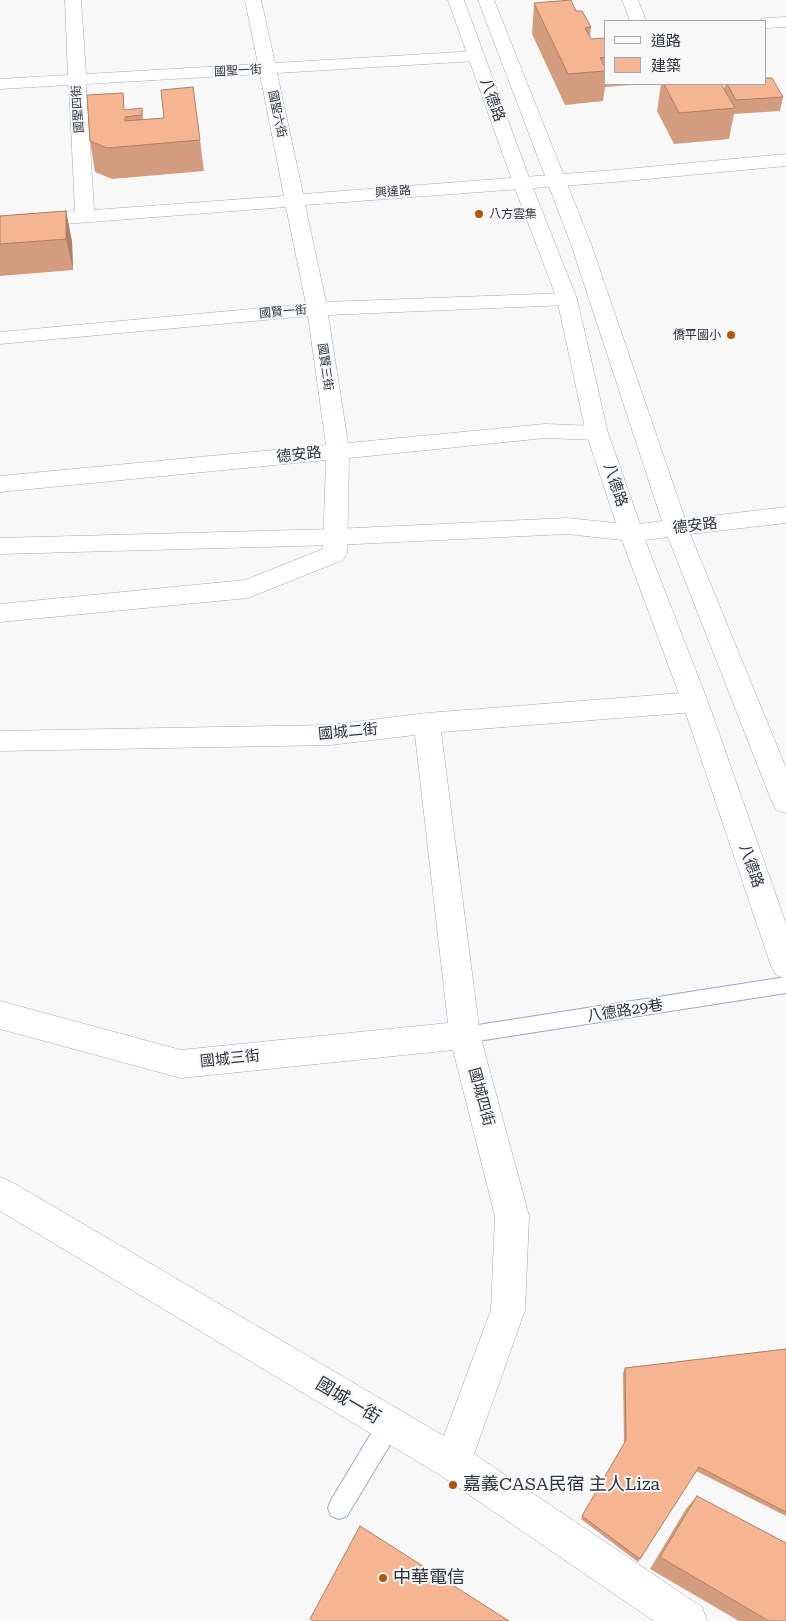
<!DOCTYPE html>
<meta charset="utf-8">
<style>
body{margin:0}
#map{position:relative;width:786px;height:1621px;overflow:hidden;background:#f8f8f8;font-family:"Roboto Serif","Noto Sans TC",serif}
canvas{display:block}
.legend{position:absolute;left:604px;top:20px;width:162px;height:65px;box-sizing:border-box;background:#f8f8f8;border:1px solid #a7a9ae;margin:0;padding:6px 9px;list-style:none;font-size:15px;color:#2d3340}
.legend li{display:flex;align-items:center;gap:10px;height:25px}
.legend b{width:25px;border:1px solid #a7a9ae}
</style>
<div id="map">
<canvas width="786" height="1621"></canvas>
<ul class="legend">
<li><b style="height:6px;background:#fff"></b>道路</li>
<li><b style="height:14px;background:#f5b592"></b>建築</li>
</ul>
</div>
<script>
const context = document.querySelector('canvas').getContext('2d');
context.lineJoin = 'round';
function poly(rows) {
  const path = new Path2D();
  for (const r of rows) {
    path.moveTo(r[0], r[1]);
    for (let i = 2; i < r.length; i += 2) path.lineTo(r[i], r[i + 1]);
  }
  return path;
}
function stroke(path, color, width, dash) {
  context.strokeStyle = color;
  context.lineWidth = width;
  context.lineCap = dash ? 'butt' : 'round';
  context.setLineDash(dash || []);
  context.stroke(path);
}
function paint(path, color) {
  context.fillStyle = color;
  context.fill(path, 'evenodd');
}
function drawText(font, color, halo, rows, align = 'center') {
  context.font = font + ' "Roboto Serif","Noto Sans TC",serif';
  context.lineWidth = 4;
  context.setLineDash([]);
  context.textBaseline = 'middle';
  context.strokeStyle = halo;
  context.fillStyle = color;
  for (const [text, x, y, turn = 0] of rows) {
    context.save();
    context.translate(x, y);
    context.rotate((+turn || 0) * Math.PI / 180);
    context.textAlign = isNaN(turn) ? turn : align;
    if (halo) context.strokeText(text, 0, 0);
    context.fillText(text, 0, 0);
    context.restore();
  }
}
const service = poly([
 [786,977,786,993,465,1043,459,1041,456,1035,459,1029,465,1027,786,977],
 [389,1414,397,1417,400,1425,397,1433,347,1516,339,1519,331,1516,328,1508,331,1500,381,1417,389,1414]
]);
const minor = poly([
 [65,0,81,0,86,74,258,64,245,0,261,0,275,63,476,51,482,52,485,56,482,60,476,61,277,73,303,194,615,170,786,154,786,166,615,182,305,205,326,302,567,293,574,295,577,299,574,303,567,305,328,315,348,443,545,424,597,426,605,428,608,433,605,438,597,440,545,438,349,458,347,554,343,560,248,598,0,622,0,604,245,580,323,549,326,460,0,492,0,476,326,445,308,316,0,344,0,332,306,304,286,207,0,229,0,217,75,211,69,85,0,89,0,79,68,75,65,0],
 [260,74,284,196,94,210,86,84,260,74],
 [622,0,638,0,646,21,630,21,622,0],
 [786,17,786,27,765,28,765,21,758,21,765,18,786,17],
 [695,692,704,695,708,702,704,709,695,712,441,732,480,1035,529,1216,525,1310,474,1454,702,1607,707,1621,654,1621,440,1475,0,1211,0,1177,12,1182,444,1436,491,1310,495,1216,453,1050,181,1078,0,1029,0,1001,181,1050,448,1023,415,735,330,745,0,751,0,731,330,725,427,713,695,692]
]);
const tertiary = poly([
 [448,0,464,0,531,183,577,299,608,433,640,524,662,521,571,244,478,0,494,0,591,244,685,519,786,507,786,523,690,534,786,768,786,813,776,810,772,802,668,537,645,540,708,702,786,924,786,979,776,975,771,966,682,702,622,540,567,534,335,545,0,554,0,538,335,529,567,518,616,523,586,433,557,299,513,183,448,0]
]);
stroke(service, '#99a8c6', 2);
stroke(minor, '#99a8c6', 1);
stroke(tertiary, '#99a8c6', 1);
paint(service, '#fff');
paint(minor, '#fff');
paint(tertiary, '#fff');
paint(poly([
 [534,3,576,11,591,27,590,38,591,39,605,38,605,84,645,84,605,87,603,101,565,105,532,34],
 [661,84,721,84,724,89,725,84,765,84,783,97,780,111,734,114,729,139,674,144,657,111],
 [142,108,143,120,200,140,204,171,112,179,95,172,90,141,126,110],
 [66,211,72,242,73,270,0,276,0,216],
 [786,1349,786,1516,696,1471,638,1562,581,1519,624,1444,623,1373,625,1368],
 [697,1496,786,1621,739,1621,650,1569,686,1509]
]), '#d39c7e');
paint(poly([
 [66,211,72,242,73,270,66,239]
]), '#ac7f66');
const building = poly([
 [571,0,576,11,582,11,591,27,585,28,591,39,605,38,605,57,600,58,605,67,605,71,568,74,534,3,571,0],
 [765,78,772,78,783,97,736,100,727,84,765,84,765,78],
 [664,84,721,84,735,108,679,113,664,84],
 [193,87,200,140,107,148,90,141,87,95,123,93,124,110,142,108,142,115,125,117,125,121,164,118,161,90,193,87],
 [66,211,66,239,0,244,0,216,66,211],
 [786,1349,786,1512,699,1467,640,1559,582,1516,626,1440,625,1368,786,1349],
 [697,1496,786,1543,786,1621,769,1621,660,1557,697,1496],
 [360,1526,509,1621,313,1621,310,1619,360,1526]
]);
paint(building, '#f5b592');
stroke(building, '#ac7f66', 1);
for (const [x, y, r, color] of [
 [479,214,5,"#b35407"],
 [731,335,5,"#b35407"],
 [453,1485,5,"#b35407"],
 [383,1578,5,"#b35407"]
]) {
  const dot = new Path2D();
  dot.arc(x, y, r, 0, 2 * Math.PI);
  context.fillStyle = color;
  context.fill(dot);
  stroke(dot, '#f8f8f8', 2);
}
drawText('12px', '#2d3340', '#f8f8f8', [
 ["國聖一街",238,71,-3],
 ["國聖四街",78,109,-94],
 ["國聖六街",277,114,78],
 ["興達路",393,192,-4],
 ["國賢一街",283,312,-5],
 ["國賢三街",325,367,82]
]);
drawText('12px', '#2d3340', '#f8f8f8', [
 ["八方雲集",489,214],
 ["僑平國小",721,335,"right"]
], 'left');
drawText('15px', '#2d3340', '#f8f8f8', [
 ["八德路",492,100,70],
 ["德安路",299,455,-6],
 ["八德路",615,485,72],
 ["德安路",695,526,-7],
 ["國城二街",348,732,-5],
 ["八德路",751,866,71],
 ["八德路29巷",625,1011,-9],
 ["國城三街",230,1059,-6],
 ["國城四街",481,1097,75]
]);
drawText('18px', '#2d3340', '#f8f8f8', [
 ["國城一街",348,1401,31]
]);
drawText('18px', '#2d3340', '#f8f8f8', [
 ["嘉義CASA民宿 主人Liza",463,1485],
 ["中華電信",393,1578]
], 'left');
</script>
